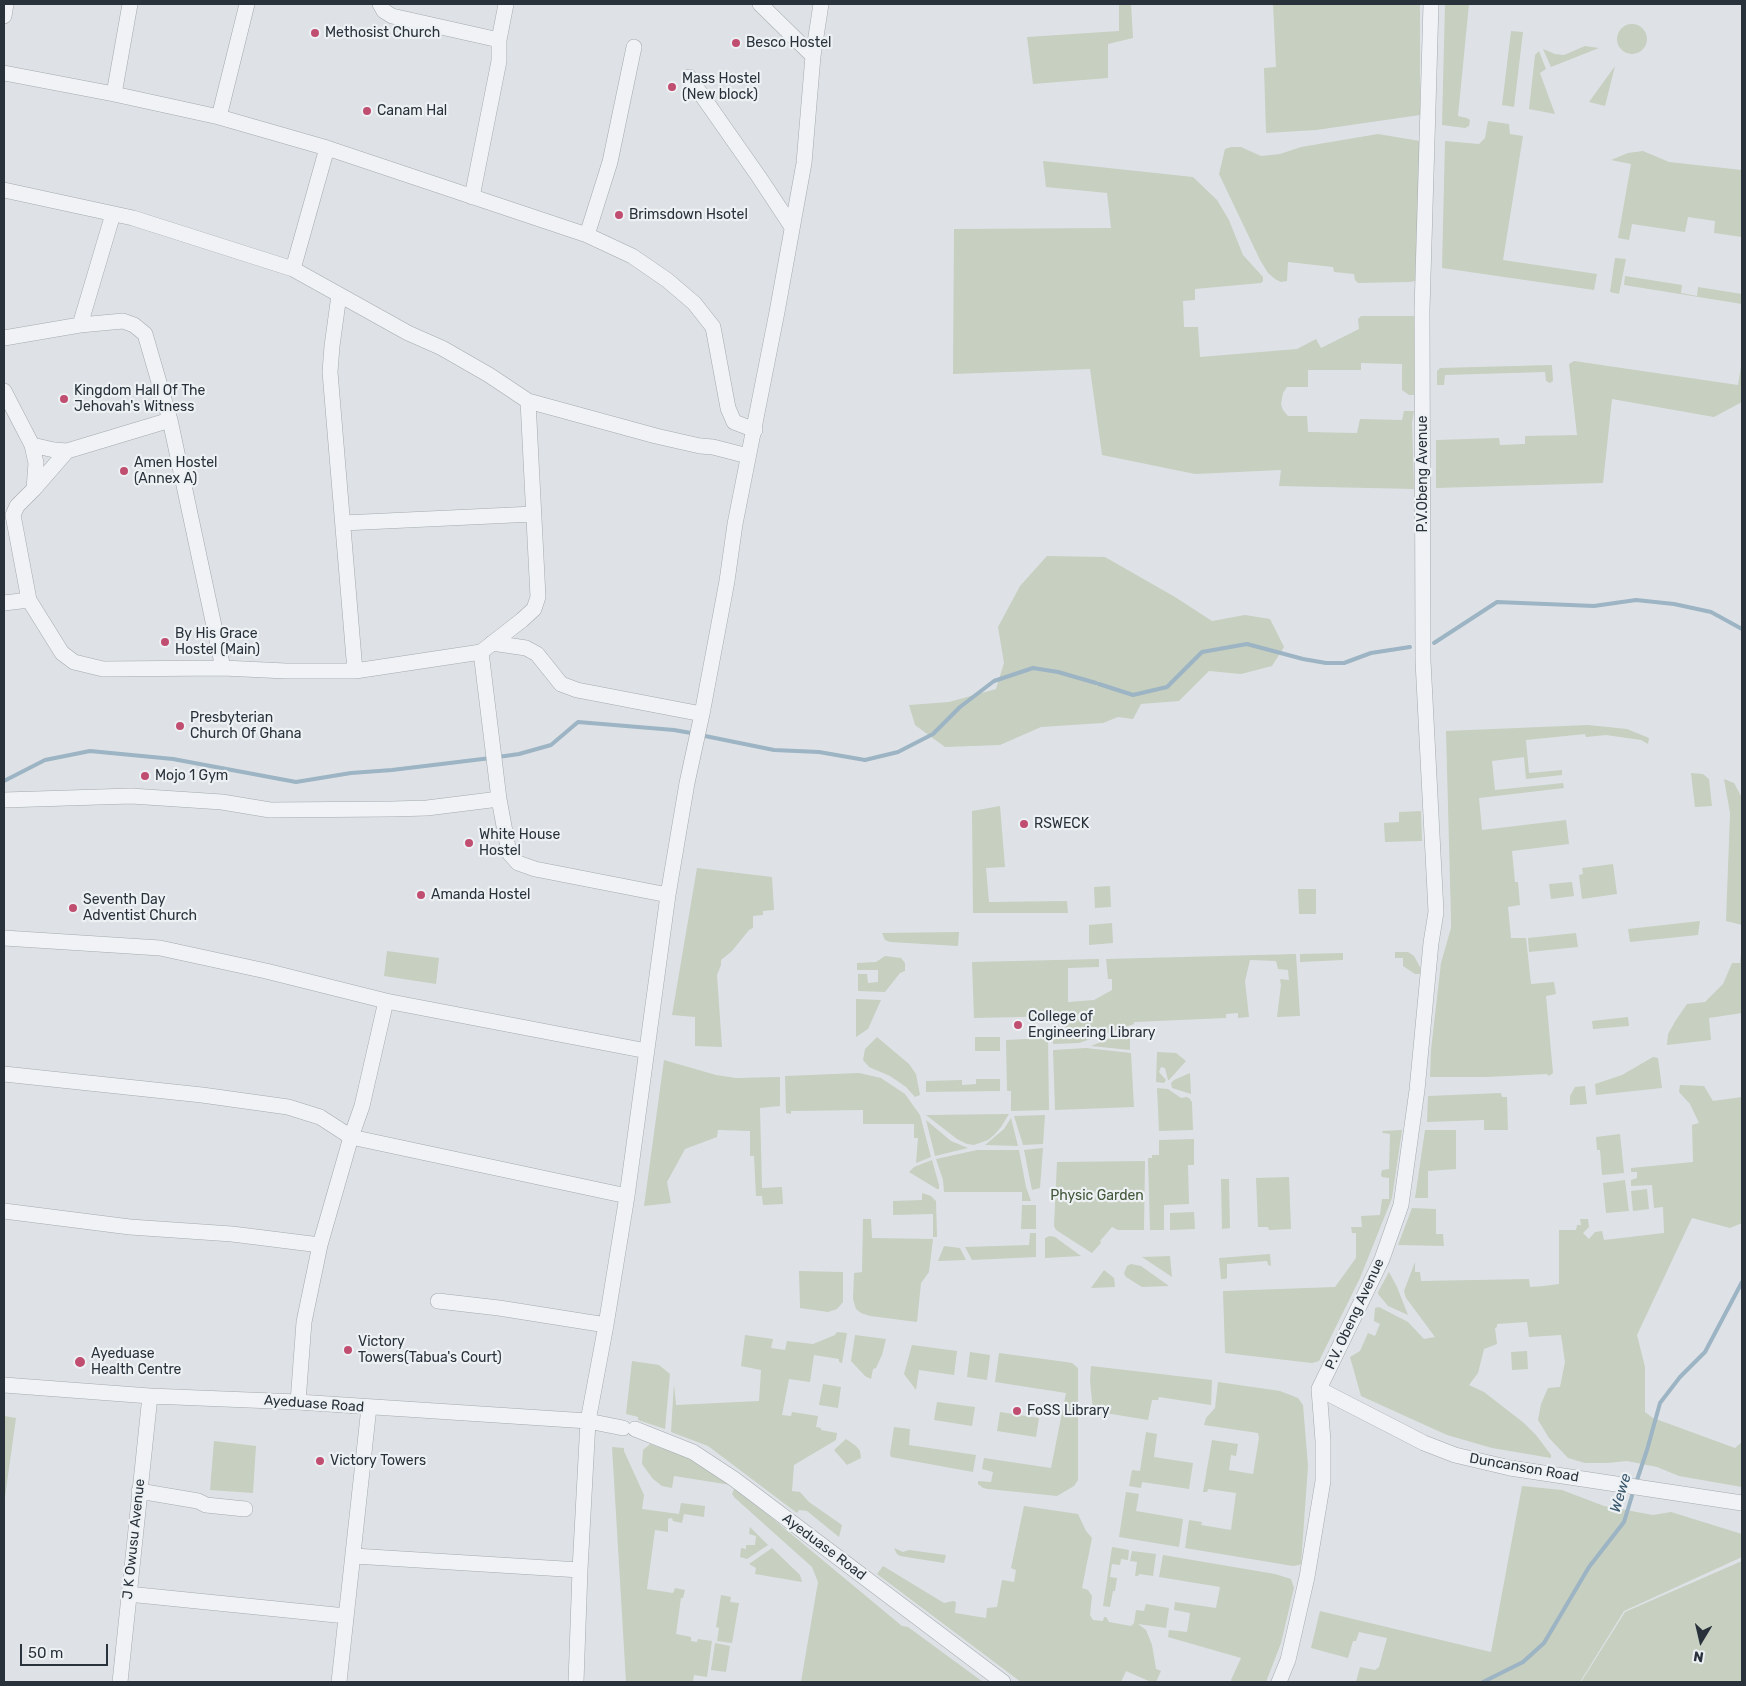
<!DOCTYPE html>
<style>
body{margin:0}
#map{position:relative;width:1746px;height:1686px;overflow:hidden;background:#dee2e6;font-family:Rubik,sans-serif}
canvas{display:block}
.frame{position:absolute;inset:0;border:5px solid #29323b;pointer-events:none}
.north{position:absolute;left:1676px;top:1616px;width:50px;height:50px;-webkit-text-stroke:4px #edf1f4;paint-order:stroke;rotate:189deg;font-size:14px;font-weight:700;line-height:20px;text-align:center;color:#29323b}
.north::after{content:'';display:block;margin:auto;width:18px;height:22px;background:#29323b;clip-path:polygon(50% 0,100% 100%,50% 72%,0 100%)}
.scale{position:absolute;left:20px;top:1644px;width:88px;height:22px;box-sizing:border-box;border:2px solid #29323b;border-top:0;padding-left:6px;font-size:15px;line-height:18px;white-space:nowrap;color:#29323b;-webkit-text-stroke:4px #edf1f4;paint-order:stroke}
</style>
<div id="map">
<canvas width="1746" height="1686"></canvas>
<div class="frame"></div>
<div class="north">N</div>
<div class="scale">50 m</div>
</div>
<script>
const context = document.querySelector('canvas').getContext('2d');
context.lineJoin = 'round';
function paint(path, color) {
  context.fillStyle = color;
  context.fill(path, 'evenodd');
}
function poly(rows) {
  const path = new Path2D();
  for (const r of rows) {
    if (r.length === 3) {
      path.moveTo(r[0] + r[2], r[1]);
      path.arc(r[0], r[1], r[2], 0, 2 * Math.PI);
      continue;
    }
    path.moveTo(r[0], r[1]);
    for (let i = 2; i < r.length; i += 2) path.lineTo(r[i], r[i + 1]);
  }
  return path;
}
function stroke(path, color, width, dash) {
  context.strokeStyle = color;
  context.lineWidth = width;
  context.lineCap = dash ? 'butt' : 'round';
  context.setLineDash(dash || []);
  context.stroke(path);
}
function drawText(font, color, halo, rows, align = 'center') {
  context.font = font + ' Rubik,sans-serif';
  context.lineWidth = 4.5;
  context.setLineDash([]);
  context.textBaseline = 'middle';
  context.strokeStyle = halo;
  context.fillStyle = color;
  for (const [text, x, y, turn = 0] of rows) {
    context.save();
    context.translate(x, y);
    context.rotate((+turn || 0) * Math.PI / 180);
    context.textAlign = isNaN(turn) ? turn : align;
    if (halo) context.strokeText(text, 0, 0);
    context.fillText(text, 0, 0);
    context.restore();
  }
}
paint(poly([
 [1119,4,1131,4,1133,38,1108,44,1108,78,1033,84,1027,37,1119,31],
 [1273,4,1420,4,1420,115,1316,130,1266,133,1264,68,1276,67],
 [1445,4,1469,4,1458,116,1467,118,1470,120,1469,126,1465,128,1442,125],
 [1632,39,15],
 [1511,31,1523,32,1514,107,1502,105],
 [1585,46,1599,48,1551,67,1543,49,1555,54,1564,55],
 [1539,51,1546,69,1540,73,1555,114,1529,109,1535,55],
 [1615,66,1605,106,1589,102],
 [1488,121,1509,124,1510,134,1523,136,1503,260,1597,274,1594,290,1442,268,1445,141,1479,144,1485,138],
 [1378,134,1420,141,1415,281,1410,282,1358,283,1355,280,1354,274,1334,272,1333,267,1288,262,1287,281,1281,282,1275,279,1268,273,1260,260,1219,174,1225,149,1231,147,1241,147,1261,156,1280,154,1301,147],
 [1643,151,1669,162,1742,170,1742,237,1714,233,1715,221,1688,217,1685,232,1632,224,1629,240,1618,238,1631,164,1611,160,1628,153],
 [1043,161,1193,177,1217,200,1229,220,1243,255,1263,277,1263,281,1261,283,1195,289,1195,300,1183,301,1184,327,1198,327,1200,357,1297,349,1316,339,1321,348,1359,329,1358,319,1361,316,1417,316,1414,395,1409,395,1402,390,1402,364,1361,363,1361,370,1308,370,1308,387,1287,387,1283,393,1281,404,1283,410,1288,416,1307,416,1308,432,1357,433,1360,419,1402,420,1404,411,1414,411,1412,423,1414,489,1279,486,1281,470,1195,474,1102,455,1090,369,953,374,954,229,1111,228,1107,193,1046,187],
 [1615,258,1626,259,1619,294,1610,292],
 [1625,276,1682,285,1681,293,1697,296,1698,287,1742,294,1742,304,1624,285],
 [1742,360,1742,402,1714,417,1612,399,1603,483,1436,488,1436,440,1499,438,1500,445,1525,444,1525,436,1577,435,1569,364,1574,361,1738,385],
 [1552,365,1553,381,1550,383,1546,381,1545,372,1445,375,1444,385,1437,385,1437,371,1440,368],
 [1047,556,1105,557,1175,597,1212,621,1245,615,1270,619,1284,647,1272,666,1241,674,1209,671,1179,701,1141,704,1133,719,1118,717,1103,723,1041,727,1000,745,945,747,915,725,909,705,949,702,996,689,1004,663,998,627,1020,586],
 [1588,725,1627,729,1649,738,1648,744,1641,740,1606,735,1586,737,1585,734,1526,740,1529,773,1562,770,1562,775,1526,779,1524,757,1492,761,1495,790,1563,783,1564,788,1479,798,1482,830,1566,820,1569,844,1512,851,1515,882,1518,882,1520,905,1508,907,1511,938,1526,938,1531,984,1554,982,1556,994,1546,996,1553,1073,1549,1076,1547,1074,1487,1077,1430,1077,1431,1050,1439,980,1441,963,1451,928,1451,919,1446,731],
 [1691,773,1703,774,1709,779,1712,806,1695,807],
 [1724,779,1734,783,1742,798,1742,925,1726,921,1730,813],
 [1000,806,1005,867,986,868,989,902,1067,901,1068,913,973,913,972,811],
 [1421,811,1422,841,1385,842,1384,823,1399,822,1399,812],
 [1613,864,1617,894,1582,899,1579,875,1583,874,1582,868],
 [697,868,772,877,774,910,763,911,763,915,753,916,753,928,749,930,732,951,721,960,721,965,717,975,722,1047,695,1046,695,1017,672,1015],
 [1572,882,1574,896,1551,899,1549,884],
 [1110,886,1111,907,1095,908,1094,887],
 [1298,889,1316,889,1316,914,1299,914],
 [1700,921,1698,935,1630,942,1628,929],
 [1112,923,1113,943,1089,945,1089,925],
 [959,932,958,946,890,942,885,940,882,933],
 [1576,933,1578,947,1529,952,1528,938],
 [1742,946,1742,1013,1709,1018,1711,1040,1667,1045,1668,1034,1676,1020,1687,1004,1705,1002,1723,984,1732,963,1740,963],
 [387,951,439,958,436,984,384,976],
 [1395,952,1408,952,1414,956,1420,967,1420,974,1415,974,1403,966,1403,958,1395,958],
 [1343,953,1343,960,1300,962,1300,954],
 [1296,954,1300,1016,1277,1017,1281,985,1280,979,1289,980,1288,970,1278,969,1276,961,1250,960,1245,981,1249,1017,1238,1018,1238,1013,1226,1014,1226,1018,1134,1022,1134,1024,1079,1043,1053,1044,1053,1037,1066,1036,1065,1016,974,1018,972,962,1099,959,1099,967,1068,968,1068,1002,1094,1000,1112,990,1112,979,1108,979,1106,959],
 [885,956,901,958,905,963,905,971,900,973,885,992,858,991,858,974,867,974,868,983,878,982,878,970,857,970,857,963,876,962],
 [856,999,881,1000,868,1029,856,1037],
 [1628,1017,1629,1026,1593,1029,1592,1021],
 [1130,1030,1130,1050,1091,1046],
 [877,1037,909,1064,916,1074,920,1095,915,1097,906,1087,890,1076,869,1067,863,1060,865,1049],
 [975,1037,1000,1037,1000,1051,975,1051],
 [1048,1038,1049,1110,1011,1111,1011,1091,1007,1091,1006,1040],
 [1086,1048,1131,1053,1134,1107,1055,1110,1053,1050],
 [1157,1052,1176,1053,1186,1061,1169,1080,1168,1080,1165,1068,1161,1067,1159,1072,1166,1080,1164,1083,1156,1082],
 [1653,1057,1658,1058,1662,1088,1596,1095,1595,1084,1622,1075],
 [664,1060,716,1075,736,1078,780,1077,780,1106,760,1108,762,1188,782,1187,783,1204,763,1205,762,1196,756,1196,754,1156,750,1156,750,1131,718,1130,717,1137,685,1149,667,1182,671,1203,644,1206],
 [859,1073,881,1078,905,1094,920,1115,931,1157,916,1163,918,1138,914,1138,914,1124,863,1124,863,1110,791,1111,791,1114,786,1113,785,1076],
 [1190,1073,1191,1094,1172,1088,1171,1083,1174,1080],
 [976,1079,1000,1079,1000,1091,926,1092,926,1081,962,1080,962,1085,976,1084],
 [1680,1085,1704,1086,1713,1101,1742,1097,1742,1223,1730,1228,1692,1218,1637,1335,1645,1367,1645,1412,1653,1418,1735,1448,1742,1442,1742,1487,1679,1476,1657,1467,1627,1461,1607,1463,1585,1463,1568,1458,1549,1438,1538,1420,1541,1404,1548,1388,1560,1387,1565,1362,1561,1335,1529,1337,1527,1322,1497,1324,1497,1327,1495,1328,1497,1344,1484,1349,1478,1373,1469,1385,1484,1392,1524,1423,1536,1435,1551,1455,1551,1458,1492,1448,1447,1435,1361,1396,1350,1357,1360,1351,1368,1333,1375,1336,1380,1324,1374,1321,1375,1308,1379,1307,1408,1322,1424,1339,1435,1337,1406,1298,1404,1291,1415,1262,1415,1272,1420,1272,1421,1281,1529,1279,1530,1287,1544,1286,1559,1284,1559,1230,1576,1230,1577,1225,1581,1225,1580,1219,1588,1219,1589,1227,1583,1233,1589,1239,1595,1232,1602,1231,1604,1240,1664,1233,1663,1207,1654,1208,1652,1185,1631,1186,1631,1180,1637,1178,1637,1172,1631,1172,1631,1168,1693,1162,1692,1125,1699,1123,1690,1104,1679,1092],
 [1585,1086,1587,1104,1570,1105,1570,1096,1575,1087],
 [1157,1088,1168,1089,1181,1098,1186,1097,1189,1098,1192,1102,1193,1130,1159,1131],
 [1501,1093,1502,1097,1507,1097,1508,1130,1484,1130,1484,1120,1427,1122,1428,1096],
 [1009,1114,1001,1127,994,1135,988,1140,974,1145,967,1144,957,1139,926,1115],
 [1045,1115,1043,1144,1023,1145,1014,1116],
 [1011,1118,1018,1146,985,1145,1004,1129],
 [926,1120,951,1141,968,1148,935,1156],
 [1402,1130,1392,1198,1360,1278,1319,1361,1312,1363,1225,1353,1223,1291,1335,1287,1356,1258,1356,1233,1352,1233,1351,1227,1362,1227,1361,1216,1380,1215,1382,1199,1389,1199,1389,1178,1382,1177,1381,1175,1382,1170,1389,1169,1390,1134,1383,1133,1382,1131],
 [1425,1130,1456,1130,1456,1169,1428,1171,1428,1198,1415,1198],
 [1620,1134,1624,1173,1602,1175,1600,1150,1597,1150,1596,1137],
 [1194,1139,1194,1165,1188,1165,1189,1204,1164,1205,1164,1230,1150,1230,1148,1158,1152,1158,1152,1155,1159,1155,1159,1140],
 [1043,1148,1040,1188,1032,1190,1024,1150],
 [977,1150,1019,1150,1026,1187,1031,1201,1022,1201,1022,1192,944,1192,943,1180,936,1159],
 [932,1160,939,1185,939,1189,937,1189,909,1172,914,1167],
 [1145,1161,1144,1230,1118,1230,1112,1227,1100,1241,1101,1243,1092,1253,1056,1230,1054,1226,1057,1162],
 [1289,1177,1291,1229,1269,1230,1268,1227,1258,1227,1256,1178],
 [1221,1179,1229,1179,1230,1228,1222,1229],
 [1625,1180,1629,1211,1606,1213,1603,1183],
 [1647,1189,1649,1209,1633,1211,1631,1191],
 [922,1193,931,1196,936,1201,937,1237,933,1237,933,1214,893,1215,893,1201,922,1200],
 [1022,1205,1036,1205,1036,1229,1021,1229],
 [1412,1208,1436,1209,1436,1234,1443,1234,1444,1246,1398,1245],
 [1194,1212,1195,1229,1170,1230,1170,1213],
 [863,1219,871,1219,872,1238,933,1239,929,1272,921,1283,917,1322,870,1316,861,1313,856,1309,853,1299,854,1273,862,1272],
 [1030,1233,1036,1233,1036,1257,972,1260,965,1247,1029,1245],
 [1050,1236,1055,1237,1081,1256,1045,1258,1045,1238],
 [944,1246,960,1248,966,1260,938,1261],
 [1270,1254,1271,1266,1268,1265,1267,1261,1227,1264,1227,1278,1225,1279,1221,1279,1219,1258],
 [1170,1256,1172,1277,1142,1257],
 [1131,1264,1141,1266,1169,1286,1142,1287,1126,1277,1124,1273,1127,1266],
 [1104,1270,1114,1278,1115,1287,1091,1288],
 [799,1271,843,1272,843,1302,837,1309,828,1312,800,1308],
 [1389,1272,1397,1287,1408,1315,1388,1306,1378,1294,1378,1292],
 [837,1332,847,1333,842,1363,839,1362,839,1359,814,1355,810,1382,789,1379,782,1415,791,1416,792,1412,818,1416,816,1427,821,1428,821,1430,837,1433,836,1440,794,1465,792,1491,800,1492,809,1502,842,1525,839,1537,807,1511,799,1510,797,1513,708,1446,671,1432,674,1384,676,1405,759,1401,761,1370,741,1366,745,1335,773,1339,771,1348,785,1350,787,1341,813,1344,835,1335],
 [855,1335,886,1339,882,1355,876,1368,873,1369,871,1379,865,1376,851,1361],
 [912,1345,957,1351,954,1375,919,1370,916,1390,904,1374],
 [1527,1351,1528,1369,1512,1370,1511,1352],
 [970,1352,990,1355,987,1380,967,1377],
 [999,1353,1066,1362,1072,1363,1078,1368,1078,1480,1074,1486,1057,1496,988,1489,983,1488,978,1484,978,1481,991,1482,993,1472,982,1469,984,1458,1051,1468,1066,1393,995,1382],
 [632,1361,659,1365,670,1374,665,1429,638,1420,638,1417,626,1414],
 [1091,1366,1212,1380,1211,1405,1159,1397,1158,1400,1152,1400,1148,1420,1093,1411,1090,1381],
 [1218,1382,1280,1391,1298,1398,1303,1405,1308,1466,1301,1564,1299,1565,1293,1566,1185,1548,1189,1520,1202,1522,1201,1525,1231,1530,1236,1493,1208,1489,1207,1492,1203,1492,1212,1440,1238,1444,1236,1456,1231,1455,1229,1470,1253,1474,1259,1438,1258,1433,1204,1425,1206,1418,1215,1408],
 [823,1384,841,1387,838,1408,819,1405],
 [937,1402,975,1407,972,1426,934,1420],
 [1000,1412,1039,1418,1036,1437,997,1431],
 [4,1416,16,1418,4,1504],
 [894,1427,910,1429,909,1445,976,1455,973,1472,891,1457,890,1454],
 [1146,1432,1157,1434,1154,1457,1193,1463,1189,1489,1142,1482,1141,1488,1129,1486,1132,1470,1140,1471],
 [846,1439,856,1446,860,1451,861,1458,847,1465,834,1450],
 [214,1441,256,1446,253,1493,210,1490],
 [650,1444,682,1455,725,1479,731,1485,674,1476,672,1488,662,1486,653,1479,642,1464,643,1450],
 [612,1447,624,1448,624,1451,644,1495,642,1509,679,1514,681,1503,705,1506,704,1517,684,1514,682,1523,673,1521,672,1518,668,1519,668,1532,655,1530,647,1589,673,1593,675,1588,685,1590,683,1598,681,1598,676,1634,691,1637,691,1641,697,1642,698,1639,712,1641,707,1677,694,1675,693,1682,626,1682],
 [1522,1486,1562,1490,1604,1506,1653,1515,1671,1512,1742,1534,1742,1557,1624,1611,1580,1682,1356,1682,1360,1667,1375,1670,1379,1667,1387,1638,1359,1632,1356,1641,1353,1641,1348,1658,1311,1648,1320,1611,1491,1652],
 [734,1489,737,1489,902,1626,908,1627,983,1682,801,1682,818,1582,812,1567,735,1498,732,1494],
 [1126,1492,1139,1494,1136,1511,1183,1519,1179,1547,1119,1537],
 [1024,1506,1078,1514,1086,1531,1092,1538,1082,1588,1088,1590,1092,1596,1090,1615,1093,1620,1103,1621,1104,1617,1106,1617,1109,1622,1131,1626,1134,1623,1136,1610,1144,1611,1146,1604,1169,1608,1166,1628,1138,1624,1146,1630,1152,1645,1156,1669,1161,1671,1156,1682,1151,1682,1126,1671,1121,1682,1021,1682,877,1574,883,1566,944,1603,953,1601,956,1602,955,1613,986,1618,987,1608,997,1607,1002,1580,1014,1582,1016,1570,1011,1568],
 [750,1527,768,1545,747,1559,740,1557,741,1548,746,1549,746,1545,755,1545,756,1536,749,1534],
 [1112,1547,1129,1550,1128,1560,1121,1559,1120,1565,1112,1564,1110,1577,1117,1578,1115,1591,1113,1591,1110,1607,1103,1606],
 [772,1548,800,1575,802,1582,755,1574,756,1568,749,1564],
 [894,1548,903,1552,909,1550,946,1555,944,1563,900,1556,897,1554],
 [1132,1551,1156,1554,1153,1576,1139,1574,1138,1576,1135,1576,1137,1562,1130,1561],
 [1163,1555,1275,1574,1291,1579,1294,1588,1281,1643,1266,1682,1232,1682,1231,1680,1241,1658,1168,1637,1169,1630,1187,1632,1190,1613,1174,1610,1175,1602,1216,1608,1220,1587,1159,1577],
 [1742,1561,1742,1682,1581,1682,1625,1612],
 [721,1595,731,1597,730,1602,739,1603,732,1643,717,1641,719,1628,716,1627],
 [715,1643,730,1646,726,1672,711,1670]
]), '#c6cfc0');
stroke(poly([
 [1434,643,1497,602,1594,606,1636,600,1674,604,1711,612,1742,629],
 [1099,684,1133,695,1167,687,1202,652,1247,644,1303,659,1326,663,1344,663,1371,653,1410,647],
 [705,736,774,750,819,752,865,760,898,752,933,734,960,707,994,681,1033,668,1058,672,1096,683],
 [498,757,519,754,551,745,578,722,674,730,691,733],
 [4,781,45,760,90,751,173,759,296,782,351,773,392,770,491,758],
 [1636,1483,1647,1450,1660,1403,1680,1377,1705,1352,1742,1282],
 [1483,1682,1523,1662,1544,1643,1589,1567,1624,1522,1634,1489]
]), '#9cb4c3', 4);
const minor = poly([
 [380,4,384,11,392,16,499,40],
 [760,4,813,56],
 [4,16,6,4],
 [4,73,114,94,219,117,327,148,587,235,632,256,667,280,694,303,713,327,728,408,734,422,755,430],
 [689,77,759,177,792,227],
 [114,94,130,4],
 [219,117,247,4],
 [4,190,133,218,293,269,408,333,442,348,489,375,528,401,656,436,700,446,713,447,748,456],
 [472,197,499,61,499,40,506,4],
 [587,235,610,162,634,47],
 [293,269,327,148],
 [339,295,332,346,330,372,355,671],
 [80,325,113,214],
 [4,338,80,325,123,321,134,325,145,334,170,420,223,668],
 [4,391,32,445,36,463,34,489],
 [32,445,54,450,67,451,170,420],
 [67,451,34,489,17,506,13,515,29,600,62,653,74,662,103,669,223,668,286,671,355,671,481,652,522,620,534,609,538,597,528,401],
 [343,523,534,514],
 [4,603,29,600],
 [492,643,526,648,537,654,561,684,577,690,702,714],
 [481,652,499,799,509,853,518,863,535,869,668,895],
 [4,800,131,796,222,802,270,810,392,809,427,808,499,799],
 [4,938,160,948,266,971,386,1001,647,1051],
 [4,1074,202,1095,288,1107,320,1117,351,1137,362,1106,386,1001],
 [4,1211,130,1227,232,1234,320,1245],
 [438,1301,499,1308,606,1325],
 [4,1385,150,1396,298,1402,588,1421,623,1428],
 [1319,1389,1393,1427,1424,1443,1455,1455,1510,1468,1742,1503],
 [298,1402,304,1322,320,1245,351,1137,627,1196],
 [635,1429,693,1452,734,1479,1003,1682],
 [139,1491,198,1501,206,1505,245,1509],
 [354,1556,580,1570],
 [128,1594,346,1616],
 [120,1682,150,1396],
 [339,1682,369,1407],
 [576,1682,580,1570,588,1421,606,1325,627,1196,668,895,687,783,702,714,727,581,735,524,777,312,804,163,813,56,821,4],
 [1279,1682,1288,1660,1307,1577,1323,1481,1323,1441,1319,1389,1382,1259,1401,1205,1417,1090,1431,943,1436,912,1423,661,1422,310,1431,4]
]);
stroke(minor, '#a4aaaf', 16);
stroke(minor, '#f0f2f5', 15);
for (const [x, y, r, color] of [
 [315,33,5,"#c04e70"],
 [736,43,5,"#c04e70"],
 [672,87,5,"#c04e70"],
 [367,111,5,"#c04e70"],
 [619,215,5,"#c04e70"],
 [64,399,5,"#c04e70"],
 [124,471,5,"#c04e70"],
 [165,642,5,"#c04e70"],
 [180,726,5,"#c04e70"],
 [145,776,5,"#c04e70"],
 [1024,824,5,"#c04e70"],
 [469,843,5,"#c04e70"],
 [421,895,5,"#c04e70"],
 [73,908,5,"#c04e70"],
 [1018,1025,5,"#c04e70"],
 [348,1350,5,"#c04e70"],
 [80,1362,6,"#c04e70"],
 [1017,1411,5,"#c04e70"],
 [320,1461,5,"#c04e70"]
]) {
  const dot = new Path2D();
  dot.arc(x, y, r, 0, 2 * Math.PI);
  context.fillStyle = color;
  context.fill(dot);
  stroke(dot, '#edf1f4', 2);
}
drawText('14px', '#29323b', '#edf1f4', [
 ["Methosist Church",325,33],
 ["Besco Hostel",746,43],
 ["Mass Hostel",682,79],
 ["(New block)",682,95],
 ["Canam Hal",377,111],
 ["Brimsdown Hsotel",629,215],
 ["Kingdom Hall Of The",74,391],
 ["Jehovah's Witness",74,407],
 ["Amen Hostel",134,463],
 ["(Annex A)",134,479],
 ["By His Grace",175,634],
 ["Hostel (Main)",175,650],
 ["Presbyterian",190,718],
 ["Church Of Ghana",190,734],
 ["Mojo 1 Gym",155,776],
 ["RSWECK",1034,824],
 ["White House",479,835],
 ["Hostel",479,851],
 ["Amanda Hostel",431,895],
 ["Seventh Day",83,900],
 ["Adventist Church",83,916],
 ["College of",1028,1017],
 ["Engineering Library",1028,1033],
 ["Victory",358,1342],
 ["Towers(Tabua's Court)",358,1358],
 ["Ayeduase",91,1354],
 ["Health Centre",91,1370],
 ["FoSS Library",1027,1411],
 ["Victory Towers",330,1461]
], 'left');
drawText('14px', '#29323b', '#edf1f4', [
 ["P.V.Obeng Avenue",1423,474,-90],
 ["P.V. Obeng Avenue",1355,1314,-65],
 ["Ayeduase Road",314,1404,4],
 ["Duncanson Road",1524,1468,10],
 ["J K Owusu Avenue",134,1539,-84],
 ["Ayeduase Road",824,1547,37]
]);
drawText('14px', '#415537', '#edf1f4', [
 ["Physic Garden",1097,1196]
]);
drawText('italic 15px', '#37566b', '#edf1f4', [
 ["Wewe",1621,1493,-73]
]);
</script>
